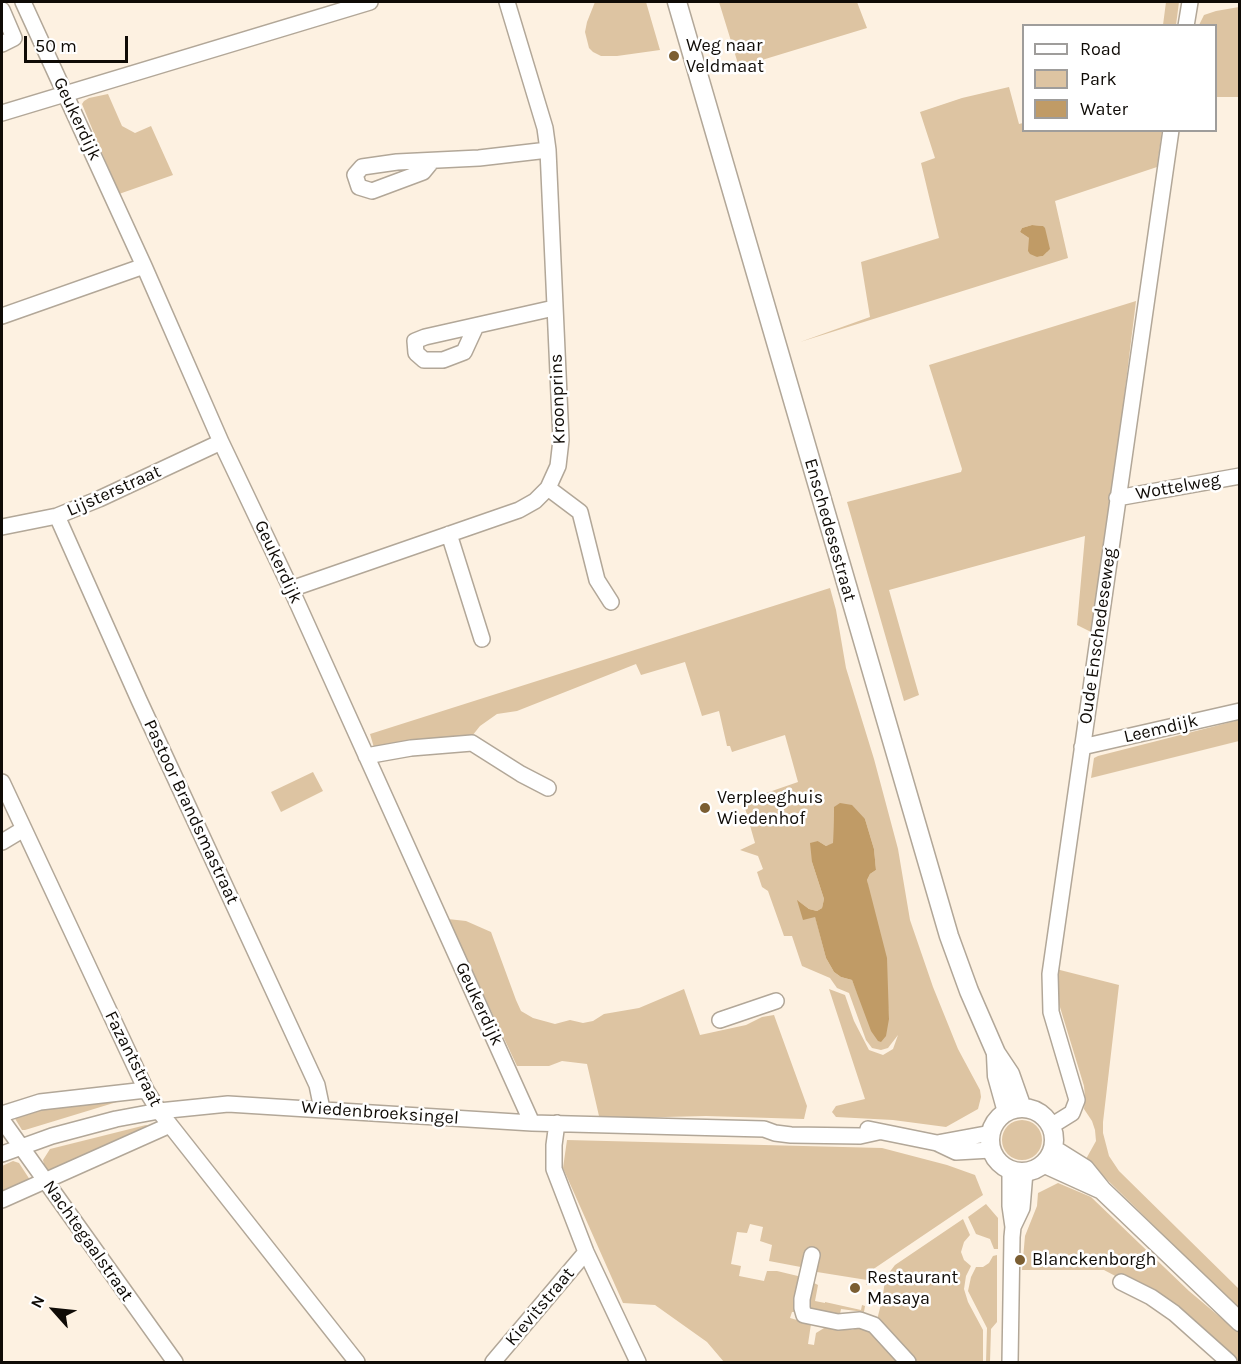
<!DOCTYPE html>
<style>
body{margin:0}
#map{position:relative;width:1241px;height:1364px;overflow:hidden;background:#fdf1e1;font-family:Karla,sans-serif}
canvas{display:block}
.frame{position:absolute;inset:0;border:3px solid #0f0b06;pointer-events:none}
.legend{position:absolute;left:1022px;top:24px;width:195px;height:108px;box-sizing:border-box;background:#fff;border:2px solid #9f9d9b;margin:0;padding:8px 10px;list-style:none;font-size:18px;color:#0f0b06}
.legend li{display:flex;align-items:center;gap:12px;height:30px}
.legend b{width:30px;border:2px solid #9f9d9b}
.north{position:absolute;left:24px;top:1280px;width:60px;height:60px;-webkit-text-stroke:4px #fff;paint-order:stroke;rotate:297deg;font-size:16px;font-weight:700;line-height:24px;text-align:center;color:#0f0b06}
.north::after{content:'';display:block;margin:auto;width:21px;height:27px;background:#0f0b06;clip-path:polygon(50% 0,100% 100%,50% 72%,0 100%)}
.scale{position:absolute;left:24px;top:36px;width:104px;height:27px;box-sizing:border-box;border:3px solid #0f0b06;border-top:0;padding-left:8px;font-size:18px;line-height:21px;white-space:nowrap;color:#0f0b06;-webkit-text-stroke:4px #fff;paint-order:stroke}
</style>
<div id="map">
<canvas width="1241" height="1364"></canvas>
<div class="frame"></div>
<ul class="legend">
<li><b style="height:8px;background:#fff"></b>Road</li>
<li><b style="height:16px;background:#ddc4a2"></b>Park</li>
<li><b style="height:16px;background:#c09b66"></b>Water</li>
</ul>
<div class="north">N</div>
<div class="scale">50 m</div>
</div>
<script>
const context = document.querySelector('canvas').getContext('2d');
context.lineJoin = 'round';
function paint(path, color) {
  context.fillStyle = color;
  context.fill(path, 'evenodd');
}
function poly(rows) {
  const path = new Path2D();
  for (const r of rows) {
    if (r.length === 3) {
      path.moveTo(r[0] + r[2], r[1]);
      path.arc(r[0], r[1], r[2], 0, 2 * Math.PI);
      continue;
    }
    path.moveTo(r[0], r[1]);
    for (let i = 2; i < r.length; i += 2) path.lineTo(r[i], r[i + 1]);
  }
  return path;
}
function stroke(path, color, width, dash) {
  context.strokeStyle = color;
  context.lineWidth = width;
  context.lineCap = dash ? 'butt' : 'round';
  context.setLineDash(dash || []);
  context.stroke(path);
}
function drawText(font, color, halo, rows, align = 'center') {
  context.font = font + ' Karla,sans-serif';
  context.lineWidth = 5;
  context.setLineDash([]);
  context.textBaseline = 'middle';
  context.strokeStyle = halo;
  context.fillStyle = color;
  for (const [text, x, y, turn = 0] of rows) {
    context.save();
    context.translate(x, y);
    context.rotate((+turn || 0) * Math.PI / 180);
    context.textAlign = isNaN(turn) ? turn : align;
    if (halo) context.strokeText(text, 0, 0);
    context.fillText(text, 0, 0);
    context.restore();
  }
}
paint(poly([
 [595,2,646,2,660,50,617,56,601,56,593,52,589,48,585,32,587,22],
 [719,2,857,2,867,28,739,67],
 [1166,2,1179,2,1176,25,1163,25],
 [1239,7,1239,97,1216,97,1216,26,1199,25,1204,15,1216,11],
 [1009,87,1019,124,1023,123,1024,130,1162,131,1157,167,1055,201,1068,258,800,342,870,317,861,262,939,238,921,163,935,158,920,112,962,98],
 [1032,225,1043,226,1047,252,1043,256,1037,257,1030,245,1029,238,1020,232,1022,228],
 [108,94,122,126,135,133,151,126,173,175,119,194,82,104,84,101,89,98],
 [1136,301,1110,511,1093,633,1077,625,1085,536,889,590,919,695,904,701,847,502,961,472,962,469,929,365],
 [830,588,836,610,846,668,874,759,898,849,910,920,933,987,958,1049,980,1090,981,1097,978,1109,946,1127,893,1120,836,1117,832,1112,836,1106,865,1099,829,989,845,995,854,1021,869,1050,883,1055,893,1049,898,1035,888,1048,881,1050,872,1048,866,1040,849,993,837,988,830,978,802,966,792,936,784,936,768,891,762,887,757,872,763,869,758,856,740,850,755,843,743,801,798,782,785,735,732,752,730,746,727,746,719,711,702,716,685,662,641,675,636,664,517,711,497,714,480,726,472,736,375,751,370,734],
 [834,807,865,819,874,849,876,870,870,874,867,880,887,995,889,1019,857,992,852,980,841,977,834,972,826,958,815,916,801,910,798,901,809,909,817,911,822,908,824,899,812,862,818,841,826,846,833,844],
 [1239,720,1239,741,1091,778,1094,758,1098,756],
 [313,772,323,791,281,812,271,792],
 [448,919,466,921,491,932,516,1000,521,1011,533,1018,555,1024,570,1020,583,1023,593,1021,604,1014,639,1008,684,989,700,1035,746,1025,762,1017,774,1015,807,1106,804,1119,706,1116,624,1118,599,1116,587,1064,562,1061,549,1066,517,1066],
 [1056,969,1119,985,1103,1122,1103,1133,1109,1156,1119,1171,1239,1289,1239,1309,1086,1159,1096,1141,1095,1130,1092,1121,1084,1109,1085,1097,1084,1086,1056,994],
 [101,1097,130,1098,25,1130,22,1130,14,1117,15,1115],
 [1022,1140,20],
 [146,1125,150,1127,50,1173,45,1169,43,1160,50,1149],
 [567,1140,882,1148,947,1165,975,1175,983,1195,872,1270,869,1284,866,1285,867,1280,817,1272,814,1283,818,1285,815,1301,825,1303,825,1302,861,1310,862,1305,865,1306,864,1312,841,1309,839,1319,809,1310,806,1268,769,1261,772,1245,760,1241,763,1227,750,1224,747,1233,737,1232,731,1264,741,1266,739,1276,764,1281,767,1271,777,1271,802,1277,795,1312,792,1312,790,1318,811,1324,808,1344,814,1345,816,1333,829,1325,852,1330,863,1326,874,1328,905,1362,724,1362,707,1342,655,1305,623,1303,563,1168],
 [13,1161,19,1163,32,1183,2,1197,2,1166],
 [1058,1183,1091,1197,1189,1291,1239,1333,1239,1362,1235,1362,1174,1307,1104,1270,1022,1270,1025,1236,1037,1206,1038,1193],
 [986,1204,998,1218,998,1249,994,1249,990,1239,976,1234,968,1217],
 [963,1219,970,1235,964,1242,961,1252,964,1260,971,1266,966,1276,964,1289,968,1302,983,1330,983,1362,912,1362,877,1320,883,1296,885,1278,895,1265],
 [997,1255,997,1322,991,1329,990,1362,986,1362,987,1328,968,1291,971,1277,976,1267,983,1267,989,1263,993,1256]
]), '#ddc4a2');
paint(poly([
 [1032,225,1043,226,1045,228,1050,249,1043,256,1037,257,1030,254,1028,251,1029,238,1020,232,1022,228],
 [840,803,852,805,865,819,874,849,876,870,870,874,867,880,887,958,889,1019,886,1036,881,1042,878,1041,871,1031,852,980,841,977,834,972,826,958,815,917,803,920,797,900,809,909,817,911,822,908,824,899,812,862,810,843,818,841,826,846,833,843,834,807]
]), '#c09b66');
const minor = poly([
 [23,2,144,266,221,442,291,589,532,1123],
 [2,10,14,38,2,44],
 [1186,26,1190,2],
 [2,113,370,2],
 [432,161,423,172,372,191,359,187,355,175,362,167,397,162,479,158,548,150],
 [2,316,144,266],
 [476,326,464,352,443,360,424,360,416,353,415,341,425,337,554,308],
 [548,488,580,512,597,580,611,602],
 [1117,498,1240,476],
 [57,516,139,700,317,1085,322,1109],
 [2,527,57,516,99,499,221,442],
 [449,534,482,639],
 [291,589,519,510,535,501,548,488,558,466,561,440,548,150,545,128,507,2],
 [1082,747,1240,711],
 [366,756,411,748,472,743,521,774,548,788],
 [2,782,146,1090,159,1111,357,1362],
 [2,842,22,830],
 [720,1020,776,1001],
 [2,1114,40,1102,146,1090],
 [2,1120,175,1362],
 [557,1123,554,1145,554,1169,586,1252,638,1362],
 [1051,1126,1072,1113,1077,1100,1051,1012,1050,974,1171,130],
 [868,1129,937,1143,956,1152,991,1150],
 [937,1143,991,1133],
 [2,1154,52,1136,116,1119,159,1111,228,1104,532,1123,764,1129,775,1133,791,1135,860,1136,878,1132],
 [1010,1170,1010,1206,1013,1227],
 [2,1200,170,1125],
 [812,1255,802,1299,802,1308,804,1315,838,1322,860,1320,874,1325,908,1362],
 [1121,1282,1151,1297,1174,1313,1229,1362],
 [493,1362,586,1252],
 [1010,1362,1012,1237,1013,1227,1022,1208,1025,1172]
]);
const major = poly([
 [677,2,949,936,969,991,996,1053,1010,1074,1022,1108],
 [996,1055,997,1076,1007,1112],
 [1022,1140,32],
 [1053,1149,1085,1169,1102,1190,1240,1322],
 [1045,1164,1100,1189]
]);
stroke(minor, '#b2a798', 18);
stroke(major, '#b2a798', 21);
stroke(minor, '#fff', 15);
stroke(major, '#fff', 18);
for (const [x, y, r, color] of [
 [674,56,6,"#7b5e32"],
 [705,808,6,"#7b5e32"],
 [1020,1260,6,"#7b5e32"],
 [855,1288,6,"#7b5e32"]
]) {
  const dot = new Path2D();
  dot.arc(x, y, r, 0, 2 * Math.PI);
  context.fillStyle = color;
  context.fill(dot);
  stroke(dot, '#fff', 2);
}
drawText('18px', '#0f0b06', '#fff', [
 ["Weg naar",686,46],
 ["Veldmaat",686,67],
 ["Verpleeghuis",717,798],
 ["Wiedenhof",717,819],
 ["Blanckenborgh",1032,1260],
 ["Restaurant",867,1278],
 ["Masaya",867,1299]
], 'left');
drawText('18px', '#0f0b06', '#fff', [
 ["Geukerdijk",77,119,65],
 ["Kroonprins",558,399,-92],
 ["Wottelweg",1178,487,-10],
 ["Lijsterstraat",114,491,-24],
 ["Enschedesestraat",830,530,74],
 ["Geukerdijk",278,562,65],
 ["Oude Enschedeseweg",1098,636,-82],
 ["Leemdijk",1161,729,-13],
 ["Pastoor Brandsmastraat",191,812,65],
 ["Geukerdijk",479,1004,65],
 ["Fazantstraat",133,1059,63],
 ["Wiedenbroeksingel",380,1113,4],
 ["Nachtegaalstraat",88,1241,55],
 ["Kievitstraat",540,1307,-50]
]);
</script>
